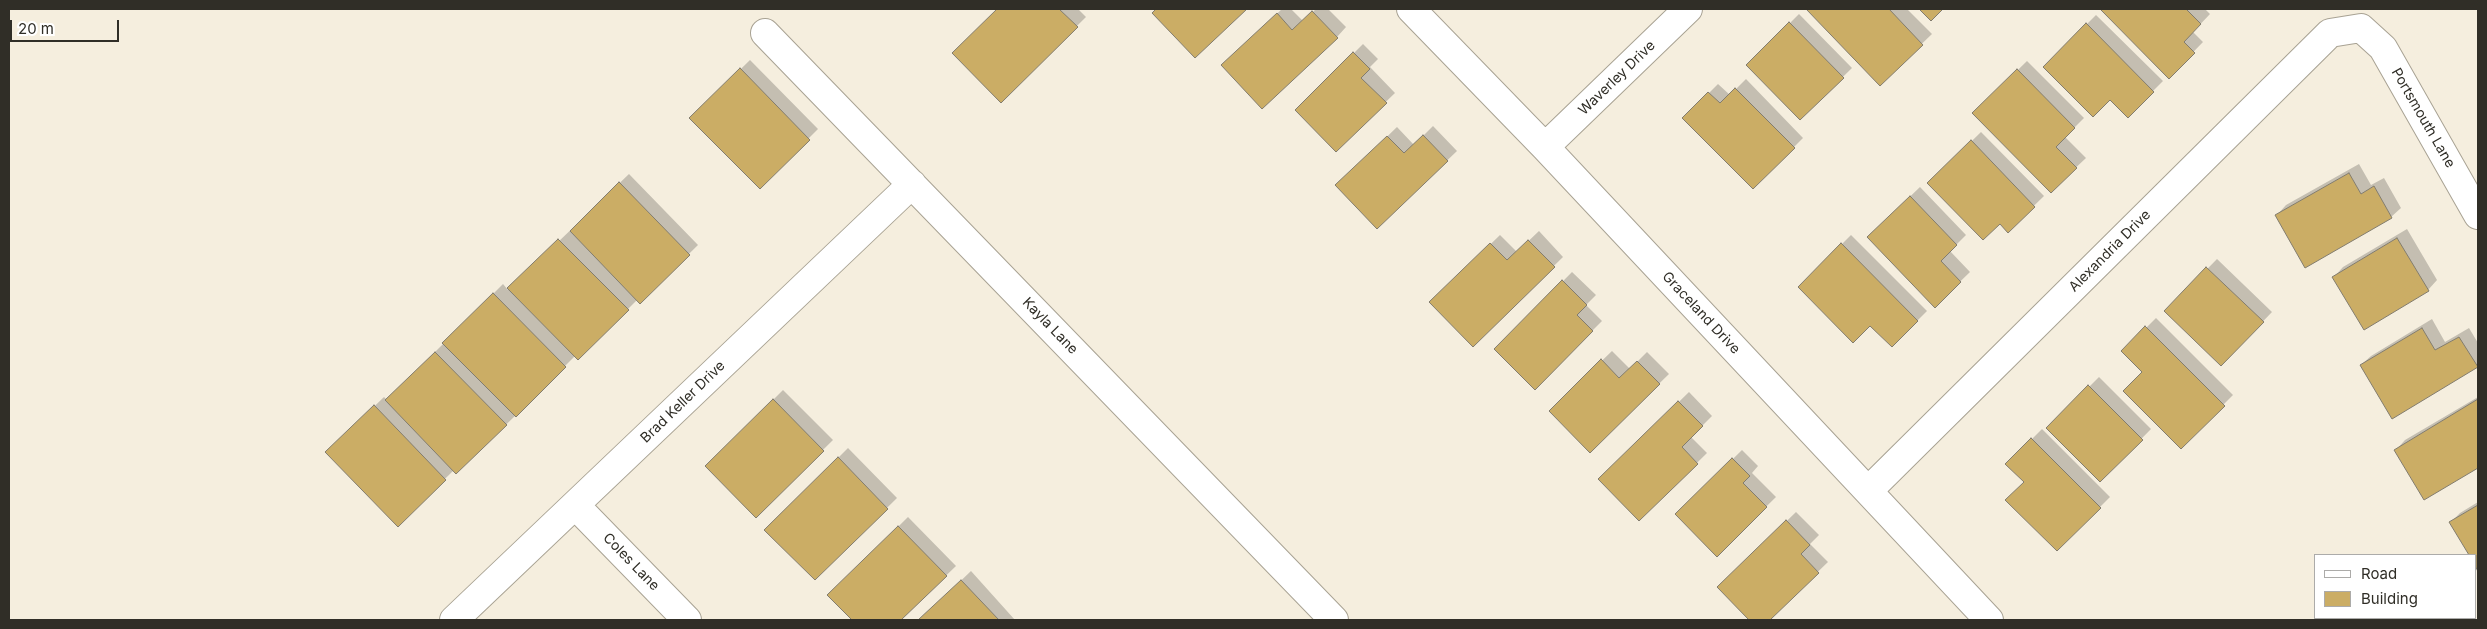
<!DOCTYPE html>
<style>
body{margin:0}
#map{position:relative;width:2487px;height:629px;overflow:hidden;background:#f5eede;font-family:Inter,sans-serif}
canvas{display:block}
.frame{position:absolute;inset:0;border:10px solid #302e27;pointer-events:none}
.legend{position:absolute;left:2314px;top:554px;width:162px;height:65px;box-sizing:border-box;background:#fff;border:1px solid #acaba9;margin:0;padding:6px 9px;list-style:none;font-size:15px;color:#302e27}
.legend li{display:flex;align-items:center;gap:10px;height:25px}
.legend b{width:25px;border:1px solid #acaba9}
.scale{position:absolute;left:10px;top:20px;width:109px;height:22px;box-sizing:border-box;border:2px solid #302e27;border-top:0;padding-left:6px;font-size:15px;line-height:18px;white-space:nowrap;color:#302e27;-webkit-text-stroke:4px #fff;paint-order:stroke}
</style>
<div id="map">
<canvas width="2487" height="629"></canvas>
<div class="frame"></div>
<ul class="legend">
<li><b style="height:6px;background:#fff"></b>Road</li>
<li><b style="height:14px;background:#cbad65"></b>Building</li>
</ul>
<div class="scale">20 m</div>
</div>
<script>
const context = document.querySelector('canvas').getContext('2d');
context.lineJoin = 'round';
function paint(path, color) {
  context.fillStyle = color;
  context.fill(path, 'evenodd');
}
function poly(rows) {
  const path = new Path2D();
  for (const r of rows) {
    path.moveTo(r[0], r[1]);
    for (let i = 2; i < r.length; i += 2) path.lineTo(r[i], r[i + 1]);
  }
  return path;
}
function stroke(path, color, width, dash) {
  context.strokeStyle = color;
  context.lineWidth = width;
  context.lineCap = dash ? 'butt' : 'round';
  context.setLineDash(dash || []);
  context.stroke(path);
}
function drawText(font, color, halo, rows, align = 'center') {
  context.font = font + ' Inter,sans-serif';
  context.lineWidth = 4.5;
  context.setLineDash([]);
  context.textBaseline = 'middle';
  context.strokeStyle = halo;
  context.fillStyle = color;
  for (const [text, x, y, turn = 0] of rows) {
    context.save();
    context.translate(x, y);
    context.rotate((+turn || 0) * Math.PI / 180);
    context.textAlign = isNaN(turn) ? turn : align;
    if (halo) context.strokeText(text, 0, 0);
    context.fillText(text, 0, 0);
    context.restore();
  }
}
paint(poly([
 [999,9,1078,9,1086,17,1001,101,953,53],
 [1158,9,1246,9,1195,57,1154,13],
 [1282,9,1291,9,1303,21,1316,9,1328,9,1346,27,1337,37,1232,56],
 [1808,9,1907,9,1932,34,1880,84],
 [2104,9,2205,9,2210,14,2193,32,2203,42,2169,77,2103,10],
 [1799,14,1852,68,1800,119,1748,65],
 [2096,15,2163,81,2128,116,2110,98,2044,67],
 [1363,44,1378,59,1370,67,1395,93,1336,150,1297,110],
 [750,60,818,129,760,187,691,118],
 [2027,61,2084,118,2065,137,2086,158,2051,191,1974,113],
 [1746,79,1803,138,1753,188,1684,118,1718,84,1730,95],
 [1433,126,1457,151,1378,227,1337,185,1397,127,1414,145],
 [1981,132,2044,196,2008,231,2000,222,1929,183],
 [2359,164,2371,185,2384,178,2401,208,2391,217,2277,215,2286,205],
 [629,174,698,245,640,302,638,299,578,359,575,356,516,415,457,472,454,470,398,525,327,452,384,397,387,400,503,284,508,290],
 [1920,187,1966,235,1950,251,1970,272,1935,306,1868,237],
 [2407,229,2437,280,2428,290,2334,277,2343,267],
 [1539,231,1563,257,1473,345,1431,302,1500,235,1517,252],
 [1851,235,1927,311,1892,346,1870,324,1799,287],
 [2217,259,2272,312,2221,365,2166,311],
 [1572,272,1596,295,1586,305,1602,321,1535,388,1496,349],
 [2156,318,2233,395,2181,447,2144,372,2123,351],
 [2432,319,2445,342,2469,328,2478,343,2477,366,2361,365,2371,356],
 [1612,351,1630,369,1647,352,1669,374,1590,451,1550,411],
 [2099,377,2151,429,2100,481,2048,428],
 [783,390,833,440,756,516,707,466],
 [1689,392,1712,416,1691,437,1707,453,1639,520,1600,479],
 [2478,397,2478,467,2424,499,2396,450,2405,440],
 [2042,429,2110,497,2057,550,2025,482,2007,464],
 [848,448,897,498,815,579,766,530],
 [1742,450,1758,466,1752,473,1776,497,1717,555,1677,514],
 [2478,502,2478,569,2476,555,2470,555,2451,522,2460,513],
 [1796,512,1819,535,1810,544,1828,562,1768,620,1751,620,1719,587],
 [908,517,956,566,900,620,854,620,829,595],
 [971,571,1015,620,920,620]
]), '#0003');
const building = poly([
 [997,9,1059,9,1078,27,1001,103,952,53,997,9],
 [1156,9,1247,9,1195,58,1152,13,1156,9],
 [1806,9,1889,9,1923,45,1880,86,1806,9],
 [1919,9,1943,9,1931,21,1919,9],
 [2103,9,2186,9,2201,24,2184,42,2195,53,2169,79,2101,10,2103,9],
 [1312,11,1338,38,1262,109,1221,65,1277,13,1292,30,1312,11],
 [1789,22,1844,78,1800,120,1746,65,1789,22],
 [2086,23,2154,92,2128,118,2110,100,2093,117,2043,67,2086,23],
 [1353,52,1370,69,1361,78,1387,103,1336,152,1295,110,1353,52],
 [740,68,810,140,760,189,689,118,740,68],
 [2017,69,2075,128,2056,147,2077,168,2051,193,1972,113,2017,69],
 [1735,88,1795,148,1753,189,1682,118,1708,92,1720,103,1735,88],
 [1423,135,1448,161,1377,229,1335,185,1387,136,1404,153,1423,135],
 [1971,140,2035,207,2008,233,2000,224,1983,240,1927,183,1971,140],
 [2349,173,2361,194,2374,186,2392,218,2305,268,2275,215,2349,173],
 [619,182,690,255,640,304,570,231,619,182],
 [1910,196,1957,245,1941,261,1961,282,1935,308,1867,237,1910,196],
 [2397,238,2429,291,2364,330,2332,277,2397,238],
 [558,239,629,310,578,360,507,288,558,239],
 [1528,240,1555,267,1473,347,1429,302,1490,243,1507,260,1528,240],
 [1841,243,1918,321,1892,347,1870,326,1853,343,1798,287,1841,243],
 [2206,267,2264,322,2221,366,2164,311,2206,267],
 [1562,280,1587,305,1577,315,1593,331,1535,390,1494,349,1562,280],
 [493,293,566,367,516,417,442,343,493,293],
 [2145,326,2225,406,2181,449,2123,391,2142,372,2121,351,2145,326],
 [2422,328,2435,350,2459,337,2478,367,2392,419,2360,365,2422,328],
 [435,352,507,425,456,474,385,400,435,352],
 [1601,359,1619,378,1637,361,1660,384,1590,453,1549,411,1601,359],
 [2088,385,2143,440,2100,482,2046,428,2088,385],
 [773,399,824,451,756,518,705,466,773,399],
 [2478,399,2478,468,2424,500,2394,450,2478,399],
 [1678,401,1703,426,1682,447,1698,464,1639,521,1598,479,1678,401],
 [374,405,446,480,398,527,325,452,374,405],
 [2031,438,2101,508,2057,551,2005,500,2024,482,2005,464,2031,438],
 [838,457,888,509,815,580,764,530,838,457],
 [1732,458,1750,476,1743,483,1767,507,1717,557,1675,514,1732,458],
 [2478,505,2478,572,2476,567,2476,555,2469,555,2449,522,2478,505],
 [1786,520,1810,545,1801,554,1819,573,1770,620,1749,620,1717,587,1786,520],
 [898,526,947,576,901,620,852,620,827,595,898,526],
 [961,580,999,620,918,620,961,580]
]);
paint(building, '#cbad65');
stroke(building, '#827c6e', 1);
const street = poly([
 [1411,9,1545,147,1989,620],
 [765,33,1334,620],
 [1545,147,1688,9],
 [1868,491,2330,33,2361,28,2383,48,2478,215],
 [575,505,687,620],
 [454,620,912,184]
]);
stroke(street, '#a8a293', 30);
stroke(street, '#fff', 28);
drawText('14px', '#302e27', '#fff', [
 ["Waverley Drive",1617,78,-44],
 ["Portsmouth Lane",2423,118,60],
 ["Alexandria Drive",2110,251,-45],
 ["Graceland Drive",1701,313,47],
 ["Kayla Lane",1050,326,46],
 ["Brad Keller Drive",683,402,-44],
 ["Coles Lane",631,562,46]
]);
</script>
